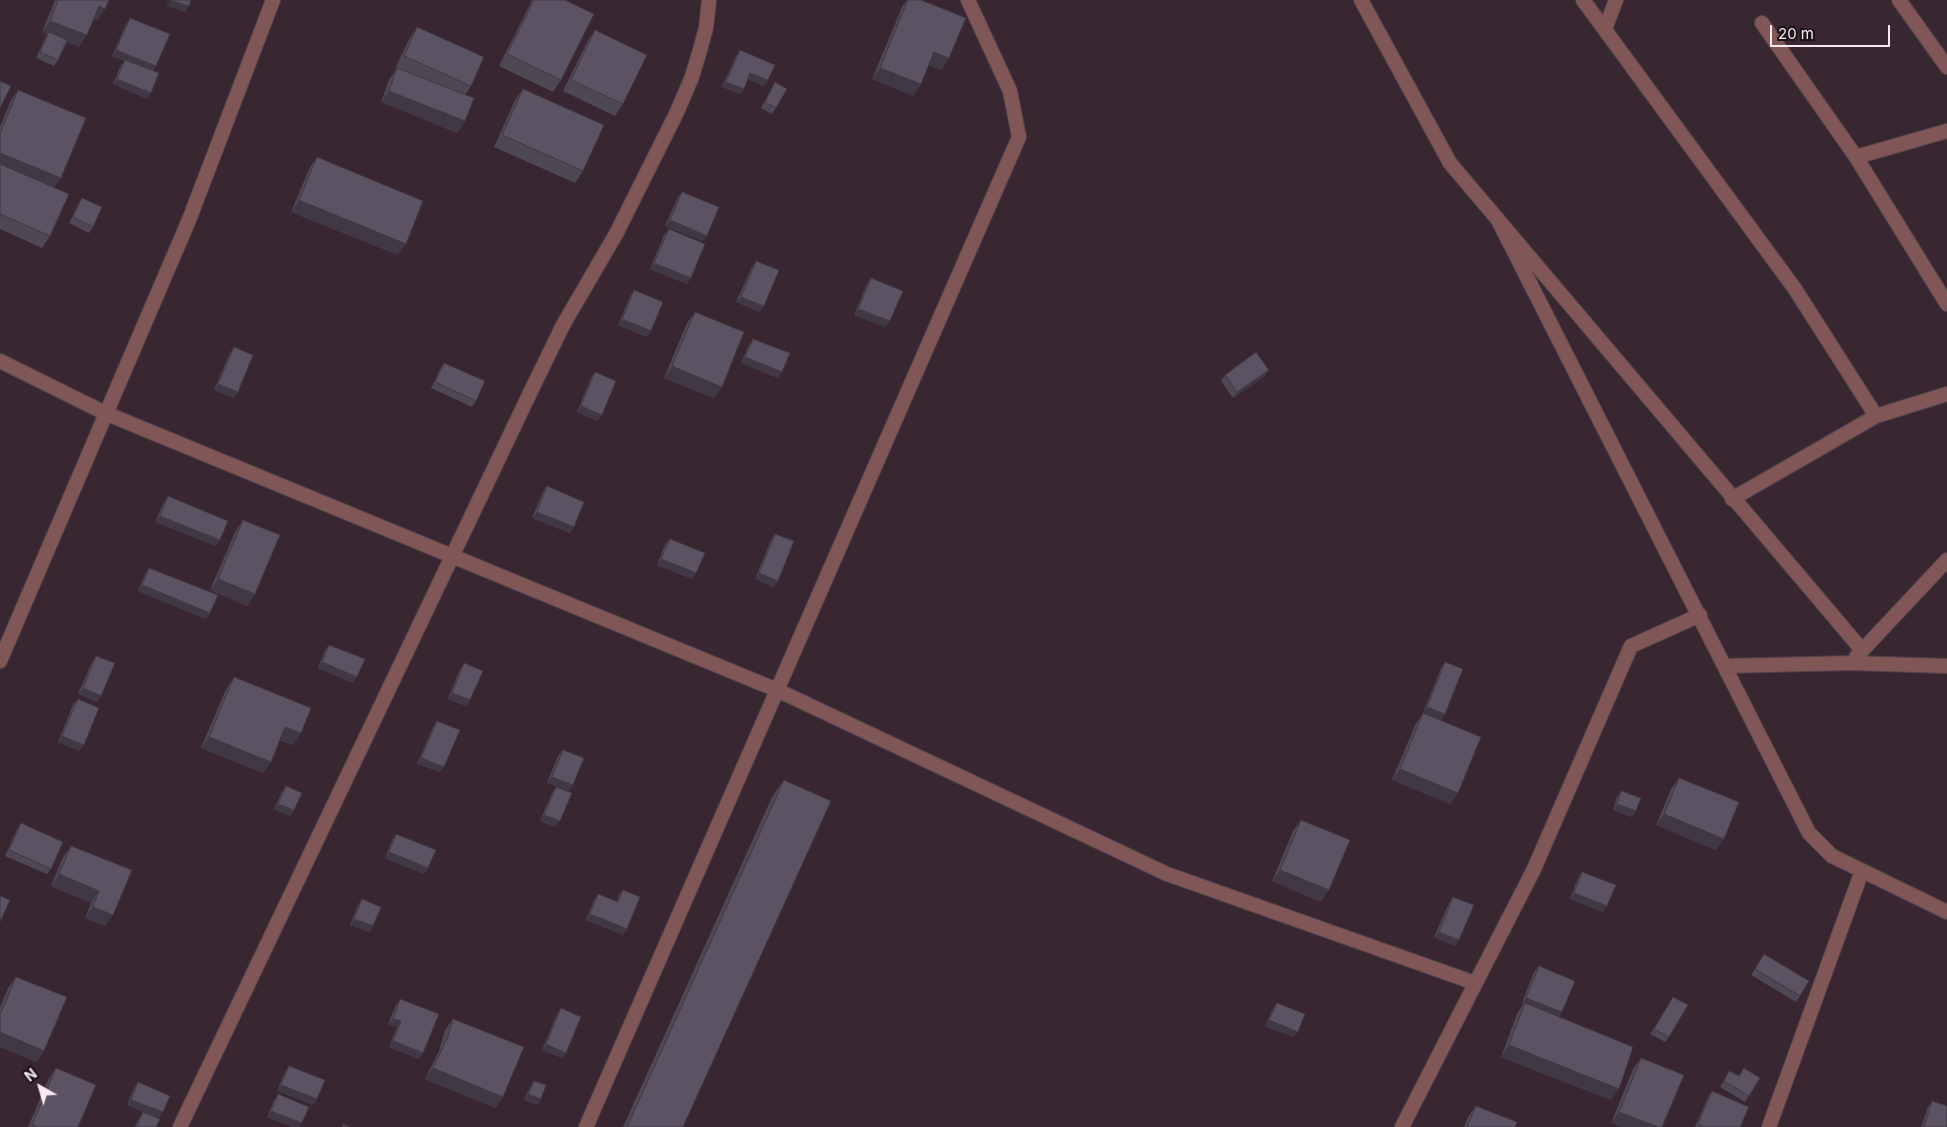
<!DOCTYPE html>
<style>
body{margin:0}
#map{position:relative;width:1947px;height:1127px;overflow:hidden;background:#382730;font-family:Inter,sans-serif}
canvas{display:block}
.north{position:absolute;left:15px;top:1062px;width:50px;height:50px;-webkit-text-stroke:4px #1a1317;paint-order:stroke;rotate:322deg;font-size:14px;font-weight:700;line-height:20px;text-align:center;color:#f6eaf0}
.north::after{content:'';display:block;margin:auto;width:18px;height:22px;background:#f6eaf0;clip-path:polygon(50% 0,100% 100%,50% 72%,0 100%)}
.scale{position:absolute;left:1770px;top:25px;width:120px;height:22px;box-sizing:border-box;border:2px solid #f6eaf0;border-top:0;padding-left:6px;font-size:15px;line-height:18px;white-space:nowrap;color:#f6eaf0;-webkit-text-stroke:4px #1a1317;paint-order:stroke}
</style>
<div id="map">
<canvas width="1947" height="1127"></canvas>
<div class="north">N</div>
<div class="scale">20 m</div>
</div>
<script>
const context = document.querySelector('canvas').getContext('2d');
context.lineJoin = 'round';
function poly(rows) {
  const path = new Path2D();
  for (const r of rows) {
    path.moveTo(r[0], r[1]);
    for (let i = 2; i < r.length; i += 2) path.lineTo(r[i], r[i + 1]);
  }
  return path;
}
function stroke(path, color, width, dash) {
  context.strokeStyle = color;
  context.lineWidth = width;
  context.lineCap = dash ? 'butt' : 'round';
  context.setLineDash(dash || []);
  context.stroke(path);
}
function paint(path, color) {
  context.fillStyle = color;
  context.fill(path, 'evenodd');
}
const minor = poly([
 [1361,0,1450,163,1862,650],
 [1583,0,1795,289,1876,416],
 [1899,0,1947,67],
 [1762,23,1856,157,1947,304],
 [1605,29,1616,0],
 [1856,157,1947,131],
 [1498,220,1809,833,1832,856,1947,912],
 [0,361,105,413,777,690,1167,874,1475,983],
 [1732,499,1876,416,1947,394],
 [1856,657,1947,560],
 [0,661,189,220,273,0],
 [1725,666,1851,663,1947,666],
 [180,1127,530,393,563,325,616,234,677,112,692,77,700,50,706,28,709,0],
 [586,1127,1019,137,1010,91,968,0],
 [1402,1127,1534,869,1631,646,1700,615],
 [1769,1127,1862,871]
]);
stroke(minor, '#53424b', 16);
stroke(minor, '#815657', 14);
paint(poly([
 [55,0,109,0,97,20,94,19,79,47,67,42,58,60,54,66,36,58,47,34,42,32],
 [532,0,565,0,561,80,553,92,499,66],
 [907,0,908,0,949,58,941,70,929,65,913,96,872,79,902,7],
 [130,18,153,71,147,99,113,84,121,65,125,61,112,56,126,24],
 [417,27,471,86,465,95,465,121,457,133,381,102,389,80,397,68,396,67,409,39],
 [595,30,623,104,615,116,563,91,587,42],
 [740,50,764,86,748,79,744,89,740,94,722,87,736,56],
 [775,82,776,108,772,114,761,108],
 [523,89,583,171,575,183,494,147,515,100],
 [18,90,54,188,50,236,42,248,0,229,0,127,10,102],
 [317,157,398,255,291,212,309,169],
 [682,192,703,241,665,226,678,197],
 [82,198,93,227,89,233,69,223,78,204],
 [669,229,687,284,650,269,664,235],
 [756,261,764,306,760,312,736,302,752,267],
 [871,278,886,327,854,315,867,284],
 [634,290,647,337,618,325,630,296],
 [695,312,722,387,714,398,664,378,687,323],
 [753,339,778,378,741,363,749,345],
 [234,347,234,398,214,390,230,353],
 [444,363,476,401,472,407,431,388,440,369],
 [595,372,598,421,577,412,591,378],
 [1225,375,1265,376,1233,398,1221,381],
 [547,486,574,527,570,533,532,518,543,492],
 [168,496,216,546,155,522,164,502],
 [243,520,255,594,247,606,210,590,235,532],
 [775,534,773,587,755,579,771,540],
 [670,539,696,573,692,579,657,565,665,545],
 [149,568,210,613,206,619,138,591,145,574],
 [329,645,353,683,318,668,325,650],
 [96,656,101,696,97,702,78,694,92,662],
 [1445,662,1445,714,1441,720,1423,713,1441,668],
 [464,663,466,706,448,699,460,669],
 [234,677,301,733,293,745,280,740,271,762,263,773,201,748,226,689],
 [78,699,84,745,79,751,58,742,73,705],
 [1423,713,1458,793,1450,804,1392,780,1415,725],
 [437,721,440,772,417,764,433,727],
 [563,750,569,791,547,783,558,756],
 [1679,778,1716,850,1656,825,1671,789],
 [784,780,683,1127,623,1127,772,797],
 [286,786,294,810,290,816,274,809,282,792],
 [556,787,555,827,540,821,552,793],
 [1621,791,1632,817,1613,810,1617,797],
 [1301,820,1321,902,1272,881,1293,831],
 [21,823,51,869,47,874,5,856,17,829],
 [396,834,428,868,424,874,385,858,392,840],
 [71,846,132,870,105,926,85,918,91,903,51,886,63,857],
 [1582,872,1603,912,1570,899,1578,878],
 [623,890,623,935,586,920,594,900,598,894,617,901,619,895],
 [1453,897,1455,946,1434,937,1449,903],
 [362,899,373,926,369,932,350,925,358,905],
 [1764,954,1800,996,1796,1002,1751,975],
 [1539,966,1562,1012,1559,1016,1611,1100,1501,1057,1517,1014,1523,1004,1522,1003,1534,972],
 [16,977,44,1051,36,1062,0,1047,0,1007,8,988],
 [1673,997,1669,1037,1665,1042,1650,1034],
 [400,999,423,1053,419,1059,389,1047,397,1027,388,1024,396,1005],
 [1277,1003,1293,1037,1265,1026,1273,1009],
 [561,1008,566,1053,562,1058,542,1050,557,1014],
 [453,1019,503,1097,495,1108,425,1079,439,1051,445,1030],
 [1641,1058,1684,1075,1611,1123,1633,1069],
 [289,1066,317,1099,313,1105,277,1091,285,1072],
 [56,1068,78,1127,28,1127,48,1080],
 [1744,1068,1749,1096,1745,1102,1720,1087,1729,1071,1739,1076],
 [534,1081,541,1099,537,1105,524,1100,530,1087],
 [138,1082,159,1118,127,1105,134,1088],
 [1712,1091,1740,1127,1695,1127,1708,1097],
 [278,1094,300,1127,292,1127,267,1117,274,1100],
 [1932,1101,1947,1127,1921,1127,1928,1107],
 [1476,1106,1515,1127,1464,1127,1468,1117],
 [143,1112,156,1127,135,1127,139,1118]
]), '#4e4754');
paint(poly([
 [170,0,189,6,185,12,166,6],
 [99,6,105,9,97,20,91,18],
 [50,21,87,35,79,47,48,35,49,32,47,34,42,32],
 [116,50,156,66,152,71,112,56],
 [934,52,949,58,941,70,926,63],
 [880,68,921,84,913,96,872,79],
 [750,73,768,80,764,86,746,79],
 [117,79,151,93,147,99,113,84],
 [726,82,744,89,740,94,722,87],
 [389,91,465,121,457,133,381,102],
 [0,153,61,178,53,189,0,168],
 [299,200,406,244,398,255,291,212],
 [670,220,707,236,703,241,665,226],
 [654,263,691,278,687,284,650,269],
 [741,297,764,306,760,312,736,302],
 [858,309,890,321,886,327,854,315],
 [622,319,651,331,647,337,618,325],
 [745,357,782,372,778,378,741,363],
 [672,366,722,387,714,398,664,378],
 [1269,370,1265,376,1233,398,1237,392],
 [218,384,238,392,234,398,214,390],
 [581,406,602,415,598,421,577,412],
 [537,512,574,527,570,533,532,518],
 [160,516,220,540,216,546,155,522],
 [661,559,696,573,692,579,657,565],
 [759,573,778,581,773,587,755,579],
 [218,579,255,594,247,606,210,590],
 [142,585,210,613,206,619,138,591],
 [322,662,357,677,353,683,318,668],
 [83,688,101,696,97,702,78,694],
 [452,693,470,700,466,706,448,699],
 [1427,707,1445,714,1441,720,1423,713],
 [285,727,301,733,293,745,277,738],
 [62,736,84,745,79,751,58,742],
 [209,737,271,762,263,773,201,748],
 [421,758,444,767,440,772,417,764],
 [1400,769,1458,793,1450,804,1392,780],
 [552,777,573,785,569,791,547,783],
 [278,804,294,810,290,816,274,809],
 [1617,804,1636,811,1632,817,1613,810],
 [1664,814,1724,839,1716,850,1656,825],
 [544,815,560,821,555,827,540,821],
 [389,852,428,868,424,874,385,858],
 [1280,870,1329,890,1321,902,1272,881],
 [59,874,99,891,91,903,51,886],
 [1574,893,1607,906,1603,912,1570,899],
 [93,907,113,915,105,926,85,918],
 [590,914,627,929,623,935,586,920],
 [354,919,373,926,369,932,350,925],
 [1439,932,1459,940,1455,946,1434,937],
 [1526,998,1562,1012,1558,1018,1525,1003,1523,1004,1522,1003],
 [393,1019,401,1021,397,1027,388,1024],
 [1269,1020,1298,1032,1293,1037,1265,1026],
 [0,1032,44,1051,36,1062,0,1047],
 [393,1041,423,1053,419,1059,389,1047],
 [546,1044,566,1053,562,1058,542,1050],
 [1509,1045,1619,1089,1611,1100,1501,1057],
 [433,1068,503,1097,495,1108,425,1079],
 [281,1085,317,1099,313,1105,277,1091],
 [528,1094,541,1099,537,1105,524,1100],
 [131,1100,163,1112,159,1118,127,1105],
 [271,1111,302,1123,300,1127,292,1127,267,1117],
 [1619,1112,1658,1127,1621,1127,1611,1123]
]), '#403945');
const building = poly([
 [58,0,109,0,105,9,99,6,87,35,50,21,58,0],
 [170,0,191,0,189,6,170,0],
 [534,0,565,0,594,14,561,80,507,54,534,0],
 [908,0,921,0,966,18,949,58,934,52,921,84,880,68,908,0],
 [130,18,170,34,156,66,116,50,130,18],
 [417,27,484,57,471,86,404,56,417,27],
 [595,30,647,55,623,104,571,80,595,30],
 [49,32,67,40,58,60,40,52,49,32],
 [740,50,775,65,768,80,750,73,744,89,726,82,740,50],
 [125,60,159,73,151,93,117,79,125,60],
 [397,68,474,98,465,121,389,91,397,68],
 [0,81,11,86,0,108,0,81],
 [775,82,787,89,776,108,765,102,775,82],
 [523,89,604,125,583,171,502,135,523,89],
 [18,90,86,118,61,178,0,153,0,134,18,90],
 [317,157,423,201,406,244,299,200,317,157],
 [0,164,69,194,50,236,0,214,0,164],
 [682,192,719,207,707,236,670,220,682,192],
 [82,198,102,207,93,227,73,217,82,198],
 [669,229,705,244,691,278,654,263,669,229],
 [756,261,779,270,764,306,741,297,756,261],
 [871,278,903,291,890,321,858,309,871,278],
 [634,290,663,302,651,331,622,319,634,290],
 [695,312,744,332,722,387,672,366,695,312],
 [753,339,790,353,782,372,745,357,753,339],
 [234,347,253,355,238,392,218,384,234,347],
 [1256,352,1269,370,1237,392,1225,375,1256,352],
 [444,363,485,381,476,401,435,382,444,363],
 [595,372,616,381,602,415,581,406,595,372],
 [547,486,584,502,574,527,537,512,547,486],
 [168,496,228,521,220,540,160,516,168,496],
 [243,520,280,535,255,594,218,579,243,520],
 [775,534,794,541,778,581,759,573,775,534],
 [670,539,705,553,696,573,661,559,670,539],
 [149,568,218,595,210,613,142,585,149,568],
 [329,645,365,659,357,677,322,662,329,645],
 [96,656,115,663,101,696,83,688,96,656],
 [1445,662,1463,669,1445,714,1427,707,1445,662],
 [464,663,483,671,470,700,452,693,464,663],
 [234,677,311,708,301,733,285,727,271,762,209,737,234,677],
 [78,699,99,708,84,745,62,736,78,699],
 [1423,713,1481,737,1458,793,1400,769,1423,713],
 [437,721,460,730,444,767,421,758,437,721],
 [563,750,584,758,573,785,552,777,563,750],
 [1679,778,1739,802,1724,839,1664,814,1679,778],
 [784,780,831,801,683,1127,627,1127,784,780],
 [286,786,302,793,294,810,278,804,286,786],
 [556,787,572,793,560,821,544,815,556,787],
 [1621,791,1641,798,1636,811,1617,804,1621,791],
 [1301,820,1350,840,1329,890,1280,870,1301,820],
 [21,823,63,842,51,869,9,850,21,823],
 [396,834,436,850,428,868,389,852,396,834],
 [71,846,132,870,113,915,93,907,99,891,59,874,71,846],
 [1582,872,1616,885,1607,906,1574,893,1582,872],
 [623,890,640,897,627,929,590,914,598,894,618,902,623,890],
 [0,896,10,900,0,922,0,896],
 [1453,897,1474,905,1459,940,1439,932,1453,897],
 [362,899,381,907,373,926,354,919,362,899],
 [1764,954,1809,981,1800,996,1755,969,1764,954],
 [1539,966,1575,981,1562,1012,1526,998,1539,966],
 [16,977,67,997,44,1051,0,1032,0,1012,1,1013,16,977],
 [1673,997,1688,1005,1669,1037,1654,1029,1673,997],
 [400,999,439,1014,423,1053,393,1041,401,1021,393,1019,400,999],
 [1277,1003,1305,1014,1298,1032,1269,1020,1277,1003],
 [1525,1003,1633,1047,1619,1089,1509,1045,1525,1003],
 [561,1008,581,1017,566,1053,546,1044,561,1008],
 [453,1019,524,1047,503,1097,433,1068,447,1039,453,1019],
 [1641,1058,1684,1075,1662,1127,1658,1127,1619,1112,1641,1058],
 [289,1066,325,1080,317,1099,281,1085,289,1066],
 [56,1068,96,1085,78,1127,38,1127,32,1125,56,1068],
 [1744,1068,1760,1078,1749,1096,1724,1081,1729,1071,1739,1076,1744,1068],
 [534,1081,546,1085,541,1099,528,1094,534,1081],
 [138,1082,170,1096,163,1112,131,1100,138,1082],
 [1712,1091,1749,1107,1740,1127,1705,1127,1698,1124,1712,1091],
 [278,1094,309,1107,302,1123,271,1111,278,1094],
 [1932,1101,1947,1106,1947,1127,1924,1127,1932,1101],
 [1476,1106,1517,1122,1515,1127,1467,1127,1476,1106],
 [143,1112,160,1119,156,1127,137,1127,143,1112],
 [343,1124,350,1127,342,1127,343,1124]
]);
paint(building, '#5b5262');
stroke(building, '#403945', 1);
</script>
